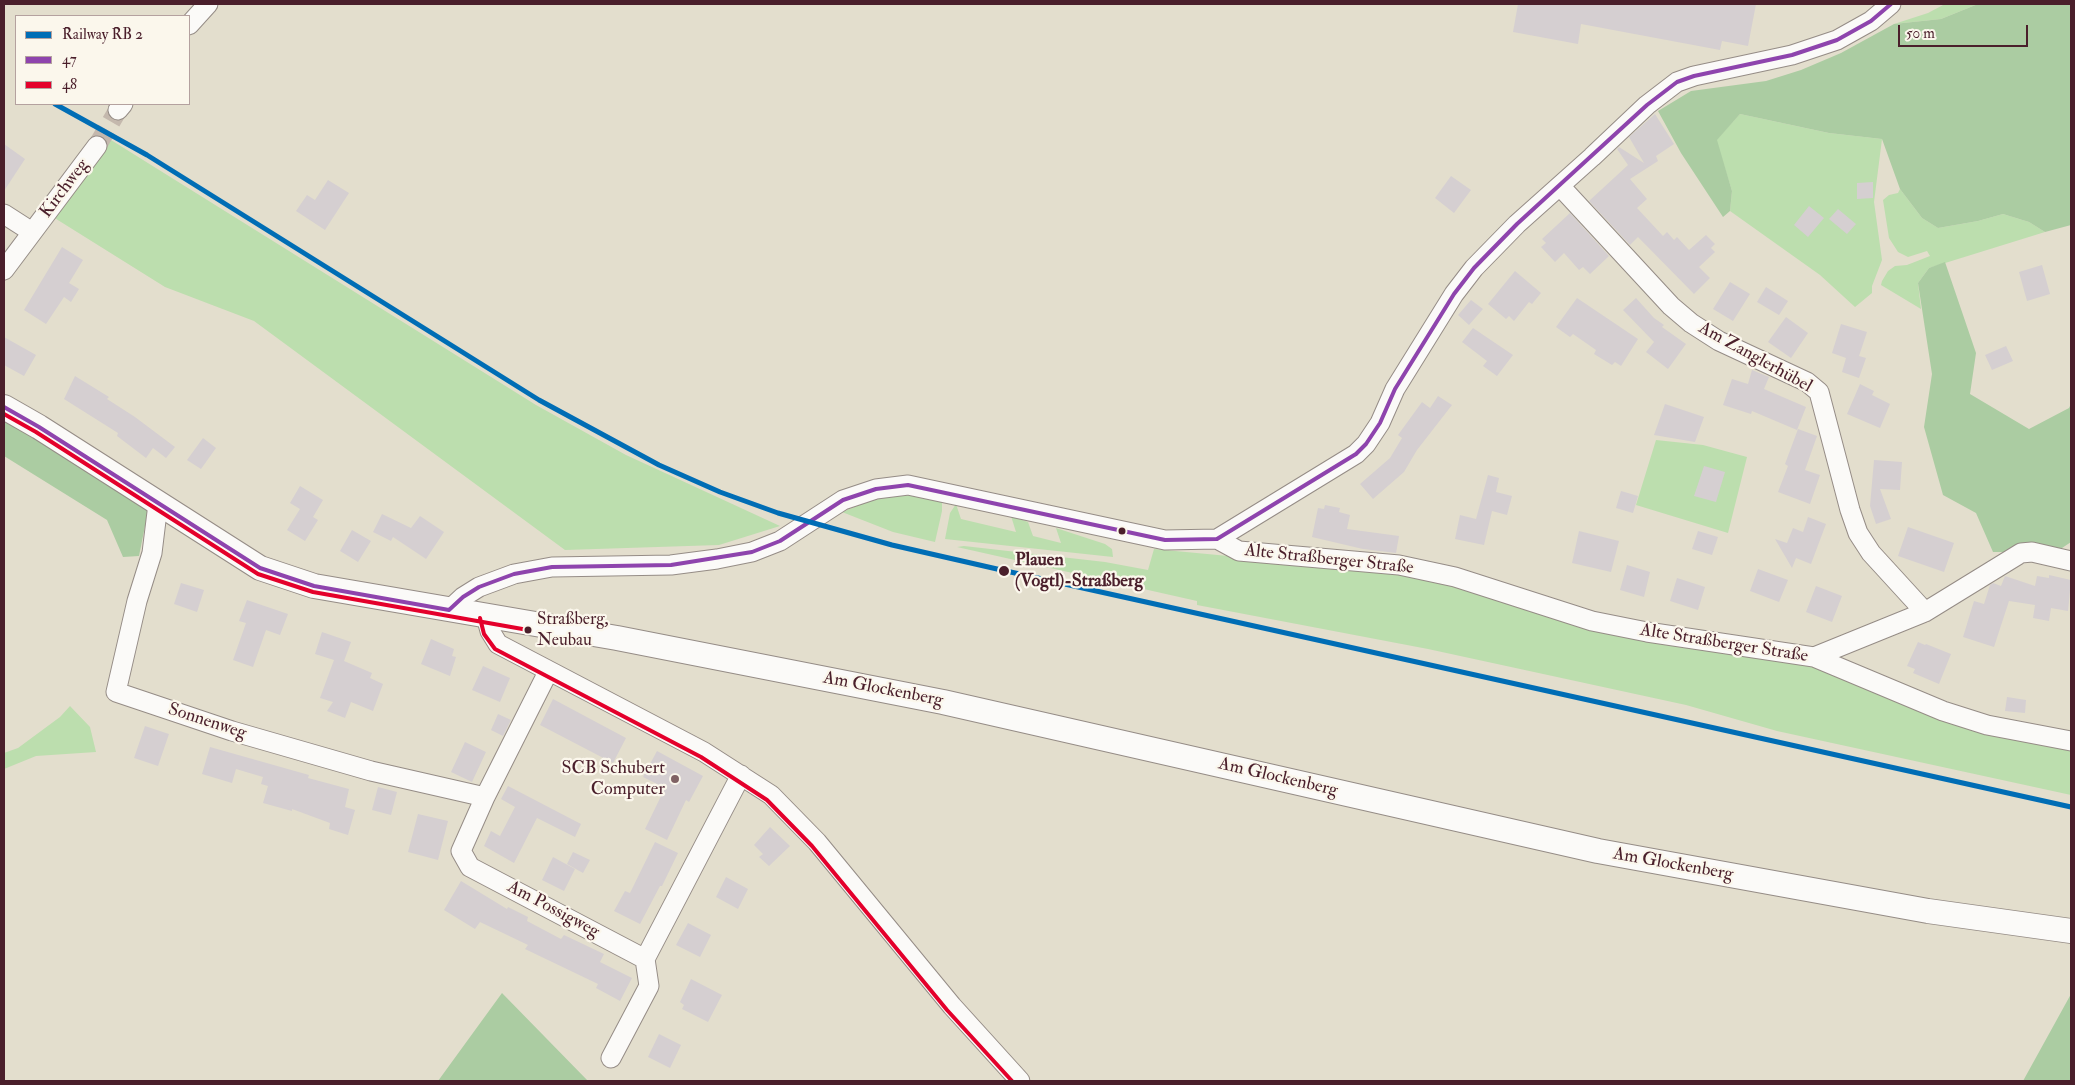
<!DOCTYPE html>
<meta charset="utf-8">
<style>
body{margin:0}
#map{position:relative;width:2075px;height:1085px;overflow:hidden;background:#e3decd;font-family:"IM FELL Double Pica",serif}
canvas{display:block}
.frame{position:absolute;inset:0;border:5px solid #4a1f2b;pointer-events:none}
.legend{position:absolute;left:15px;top:15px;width:175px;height:90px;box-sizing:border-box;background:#fbf7ec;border:1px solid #b4a19f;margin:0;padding:6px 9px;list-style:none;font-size:15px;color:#4a1f2b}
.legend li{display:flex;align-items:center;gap:10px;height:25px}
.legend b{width:25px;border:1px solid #b4a19f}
.scale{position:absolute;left:1898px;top:25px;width:130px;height:22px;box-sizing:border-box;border:2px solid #4a1f2b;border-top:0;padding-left:6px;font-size:15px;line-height:18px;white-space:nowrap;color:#4a1f2b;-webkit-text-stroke:4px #fbf7ec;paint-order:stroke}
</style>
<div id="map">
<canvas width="2075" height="1085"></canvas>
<div class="frame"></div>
<ul class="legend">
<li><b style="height:6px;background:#006db5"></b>Railway RB 2</li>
<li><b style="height:6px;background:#8e44ad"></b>47</li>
<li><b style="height:6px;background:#e4002b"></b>48</li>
</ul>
<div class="scale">50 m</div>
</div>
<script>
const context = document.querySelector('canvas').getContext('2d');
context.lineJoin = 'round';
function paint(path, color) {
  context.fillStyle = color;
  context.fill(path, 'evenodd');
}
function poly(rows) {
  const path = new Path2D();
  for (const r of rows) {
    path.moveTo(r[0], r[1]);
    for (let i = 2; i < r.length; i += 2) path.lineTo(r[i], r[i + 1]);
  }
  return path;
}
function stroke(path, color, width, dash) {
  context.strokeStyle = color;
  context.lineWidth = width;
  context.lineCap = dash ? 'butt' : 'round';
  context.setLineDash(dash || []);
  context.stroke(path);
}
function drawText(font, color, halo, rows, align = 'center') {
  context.font = font + ' "IM FELL Double Pica",serif';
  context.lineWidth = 4.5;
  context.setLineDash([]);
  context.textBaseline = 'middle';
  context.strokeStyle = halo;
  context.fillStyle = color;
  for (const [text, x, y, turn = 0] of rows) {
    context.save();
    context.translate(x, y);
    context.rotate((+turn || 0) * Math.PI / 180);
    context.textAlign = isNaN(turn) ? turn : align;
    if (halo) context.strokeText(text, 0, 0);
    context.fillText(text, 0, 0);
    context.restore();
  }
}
paint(poly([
 [1945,4,1978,4,1941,19,1894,24,1928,13],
 [1740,114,1829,133,1882,139,1874,202,1882,260,1872,286,1872,293,1855,307,1820,275,1730,211,1732,191,1716,140],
 [111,140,536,405,626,455,780,526,719,545,565,550,254,321,165,287,53,217],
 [1900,189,1922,218,1938,228,1978,221,2003,214,2029,222,2045,232,1929,268,1918,283,1921,309,1881,285,1882,281,1888,271,1895,266,1907,265,1930,256,1927,251,1908,257,1898,252,1889,238,1883,200,1889,195,1898,193],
 [1656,440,1703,445,1747,457,1728,533,1636,505],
 [910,495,942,499,942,511,935,542,893,532,842,512,867,502,891,496],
 [956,504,961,519,1016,532,1011,516,1028,522,1033,536,1061,543,1056,528,1105,544,1112,549,1113,557,945,539,950,513],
 [964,546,1105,562,1148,570,1154,549,1398,572,1770,659,1813,667,1868,687,2071,749,2071,795,1777,731,1686,705,1428,649,1197,605,1197,601,957,547],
 [70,706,90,727,96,752,36,756,4,769,4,753,18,748,60,717]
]), '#bcdeae');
paint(poly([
 [1978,4,2071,4,2071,225,2045,232,2029,222,2003,214,1978,221,1938,228,1922,218,1900,189,1882,139,1829,133,1740,114,1717,140,1732,191,1730,211,1723,217,1681,153,1658,111,1691,91,1766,81,1801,70,1841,53,1894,24,1941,19],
 [1945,262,1976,353,1970,394,2029,429,2069,408,2071,404,2071,542,2056,552,1993,552,1976,513,1943,495,1924,427,1932,374,1918,283,1929,268],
 [4,417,149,506,139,556,123,557,107,520,4,456],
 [502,993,588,1081,438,1081],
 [2071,994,2071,1081,2023,1081]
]), '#abcca2');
paint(poly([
 [1518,4,1756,4,1748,46,1722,41,1720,50,1581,24,1578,44,1513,32],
 [1655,114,1674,144,1656,156,1658,161,1630,179,1647,199,1637,208,1663,236,1667,232,1674,240,1677,237,1689,250,1706,235,1715,244,1711,248,1715,252,1699,267,1710,278,1694,294,1638,237,1630,245,1589,201,1628,165,1617,149,1619,147,1644,163,1629,137],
 [4,144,25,159,4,191],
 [1451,176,1471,190,1454,213,1435,198],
 [328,180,349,193,325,230,296,211,307,195,315,200],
 [1873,182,1873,198,1857,199,1857,183],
 [1809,206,1824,218,1808,237,1794,225],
 [1838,209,1856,224,1847,234,1829,219],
 [1570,213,1609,256,1590,274,1583,267,1579,270,1564,253,1555,262,1541,247,1546,243,1542,239],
 [62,247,83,260,69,283,79,289,71,302,64,297,46,324,24,310],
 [2042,265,2050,294,2027,301,2019,272],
 [1515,271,1541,293,1532,304,1529,302,1514,321,1509,316,1506,319,1488,304],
 [1730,282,1750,294,1733,321,1713,309],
 [1766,287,1788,301,1779,315,1757,302],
 [1577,298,1638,339,1621,366,1615,362,1612,365,1594,354,1596,350,1573,334,1570,337,1556,327],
 [1636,298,1654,318,1664,325,1662,327,1686,344,1668,369,1646,352,1654,342,1623,310],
 [1471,300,1483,309,1469,325,1458,315],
 [1786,317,1808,333,1791,358,1768,342],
 [1841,324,1867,332,1859,356,1866,358,1859,378,1842,372,1846,358,1832,353],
 [1473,328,1513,355,1497,376,1483,366,1487,361,1462,342],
 [4,337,36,355,24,376,4,365],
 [2006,346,2013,361,1992,370,1985,355],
 [1752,370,1769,377,1764,389,1806,407,1797,430,1752,411,1751,414,1723,405,1732,379,1748,384],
 [75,376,109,397,107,399,135,417,175,447,166,458,153,448,146,458,117,436,118,433,64,399],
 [1860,384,1874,391,1872,395,1890,404,1880,428,1847,414],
 [1438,396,1452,405,1417,450,1404,472,1373,499,1360,484,1390,458,1402,438,1398,435,1422,402,1430,408],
 [1665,404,1704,417,1695,442,1654,435],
 [1798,429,1817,436,1805,470,1820,475,1810,504,1778,492,1788,466,1785,464],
 [203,438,216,448,201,469,187,460],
 [1874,460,1902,462,1900,490,1880,489,1891,519,1876,524,1870,506],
 [1704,466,1725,472,1716,502,1694,496],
 [1488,475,1499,478,1496,492,1512,496,1507,515,1492,511,1484,545,1455,539,1460,515,1476,519],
 [300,486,323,500,313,517,318,520,305,541,287,530,300,509,290,503],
 [1621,491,1638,496,1633,513,1616,508],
 [1325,505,1340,508,1339,512,1350,515,1347,529,1399,536,1396,553,1363,549,1312,537,1318,508,1324,509],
 [382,514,411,528,420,516,444,532,426,559,393,537,391,541,373,532],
 [1808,517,1826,524,1811,564,1796,558,1792,568,1775,539,1787,543,1793,528,1803,532],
 [1908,527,1954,543,1944,572,1898,556],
 [352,530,371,541,358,562,340,551],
 [1579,531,1619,541,1611,572,1572,563],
 [1698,531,1718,537,1712,555,1692,549],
 [1627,565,1650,572,1644,597,1620,590],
 [1758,569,1788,580,1779,602,1750,591],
 [2049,575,2071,580,2068,611,2051,608,2049,621,2033,618,2035,605,2009,601,1994,647,1963,637,1974,601,1984,604,1990,585,1993,583,2001,586,2005,576,2035,586,2037,576,2049,578],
 [1677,578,1705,587,1698,610,1670,601],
 [181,583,204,590,197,612,174,604],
 [1816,586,1842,596,1832,622,1806,612],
 [247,600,288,614,280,635,266,630,253,667,233,660,246,623,239,621],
 [322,632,351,642,344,661,372,673,370,678,383,684,373,711,351,702,345,718,327,711,333,702,320,698,334,660,315,654],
 [431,639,454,649,452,656,456,657,450,676,421,664],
 [1918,642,1925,645,1926,644,1951,654,1939,684,1913,673,1915,669,1907,666],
 [483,666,510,678,500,702,472,690],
 [2007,697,2026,700,2025,713,2005,711],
 [553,699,626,738,613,763,540,725],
 [498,714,511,720,503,736,491,730],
 [145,726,169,734,158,766,134,758],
 [465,742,486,752,472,782,451,772],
 [210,747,309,775,308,778,349,789,345,807,355,810,348,835,329,829,330,823,292,809,292,811,263,803,268,786,261,784,263,777,236,769,232,783,202,774],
 [657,751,703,776,689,802,686,800,667,840,645,829,665,788,643,777],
 [508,786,581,824,575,837,537,818,514,863,484,846,491,831,500,836,515,807,501,799],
 [378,787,397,792,391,815,372,810],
 [418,814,448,821,438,860,408,852],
 [770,827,790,846,769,866,759,857,763,854,754,845],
 [655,842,678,853,662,886,660,886,640,924,614,911,625,891,630,893],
 [573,852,590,860,583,873,567,864],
 [553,857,575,869,564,891,542,880],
 [726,877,748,889,738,909,716,897],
 [461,881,507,909,508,907,528,917,527,921,561,939,564,935,604,954,600,962,632,978,620,1001,596,988,598,984,525,949,528,945,480,922,475,929,444,910],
 [688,923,711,935,700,957,676,945],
 [691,979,722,995,708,1022,682,1009,684,1005,680,1002],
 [659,1034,681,1045,670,1068,648,1057]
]), '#d5cfd1');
stroke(poly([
 [97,146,118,110]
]), '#c4b8ad', 19, [19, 9]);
const minor = poly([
 [189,25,208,4],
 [118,110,123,104],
 [1560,186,1671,306,1691,323,1719,341,1807,382,1819,392,1850,510,1858,533,1871,553,1925,612],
 [4,214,32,232],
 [4,270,97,146],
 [158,504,152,553,137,601,116,692,232,731,371,771,485,797],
 [1217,539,1356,454,1366,444,1380,423,1395,389,1454,294,1474,268,1517,224,1592,157,1647,105,1677,82,1694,76,1792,55,1837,40,1871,21,1891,4],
 [449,610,463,597,479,587,514,574,552,567,671,565,717,559,752,552,780,541,843,500,876,489,908,485,1165,540,1217,539,1239,551,1399,565,1455,577,1592,621,1647,632,1814,657,1943,711,1987,725,2071,741],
 [486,616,490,631,498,644,704,752,771,795,817,842,952,1006,1020,1081],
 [1814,657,1925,612,2021,553,2032,552,2071,561],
 [548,672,485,797,461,851,470,867,645,959,741,775],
 [611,1058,649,986,645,959]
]);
const major = poly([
 [4,407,39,427,260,568,314,586,617,638,943,702,1598,851,1928,911,2071,931]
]);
stroke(minor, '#958c86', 21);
stroke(major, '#958c86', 26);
stroke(minor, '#fbfaf8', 19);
stroke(major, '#fbfaf8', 24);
stroke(poly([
 [4,407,39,427,260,568,314,586,449,610],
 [449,610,463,597,479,587,514,574,552,567,671,565,752,552,780,541,843,500,876,489,908,485,1165,540,1217,539,1356,454,1366,444,1380,423,1395,389,1454,294,1474,268,1517,224,1647,105,1677,82,1694,76,1792,55,1837,40,1871,21,1891,4]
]), '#8e44ad', 4);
stroke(poly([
 [4,414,36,432,258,574,313,592,528,630],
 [480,618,484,634,495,649,701,757,767,800,812,846,947,1010,1012,1081]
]), '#e4002b', 4);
stroke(poly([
 [55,104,147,155,539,400,659,465,720,492,778,513,892,545,997,569,2071,807]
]), '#006db5', 5);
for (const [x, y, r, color] of [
 [1122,531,4.5,"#4a1f2b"],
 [1004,571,6,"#4a1f2b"],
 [528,630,4.5,"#4a1f2b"],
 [675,779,5,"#806264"]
]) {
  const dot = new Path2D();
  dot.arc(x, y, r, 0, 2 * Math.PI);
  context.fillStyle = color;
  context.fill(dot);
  stroke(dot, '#fbf7ec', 2);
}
drawText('17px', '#4a1f2b', '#fbf7ec', [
 ["Straßberg,",537,620],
 ["Neubau",537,641]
], 'left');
drawText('18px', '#4a1f2b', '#fbf7ec', [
 ["Kirchweg",65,189,-53],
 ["Am Zanglerhübel",1755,358,29],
 ["Alte Straßberger Straße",1329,560,6],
 ["Alte Straßberger Straße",1724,644,9],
 ["Am Glockenberg",883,690,11],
 ["Sonnenweg",207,722,18],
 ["Am Glockenberg",1278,778,13],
 ["Am Glockenberg",1673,865,10],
 ["Am Possigweg",553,910,28]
]);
drawText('bold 18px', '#4a1f2b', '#fbf7ec', [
 ["Plauen",1015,561],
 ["(Vogtl)-Straßberg",1015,582]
], 'left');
drawText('18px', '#4a1f2b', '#fbf7ec', [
 ["SCB Schubert",665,769],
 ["Computer",665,790]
], 'right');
</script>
